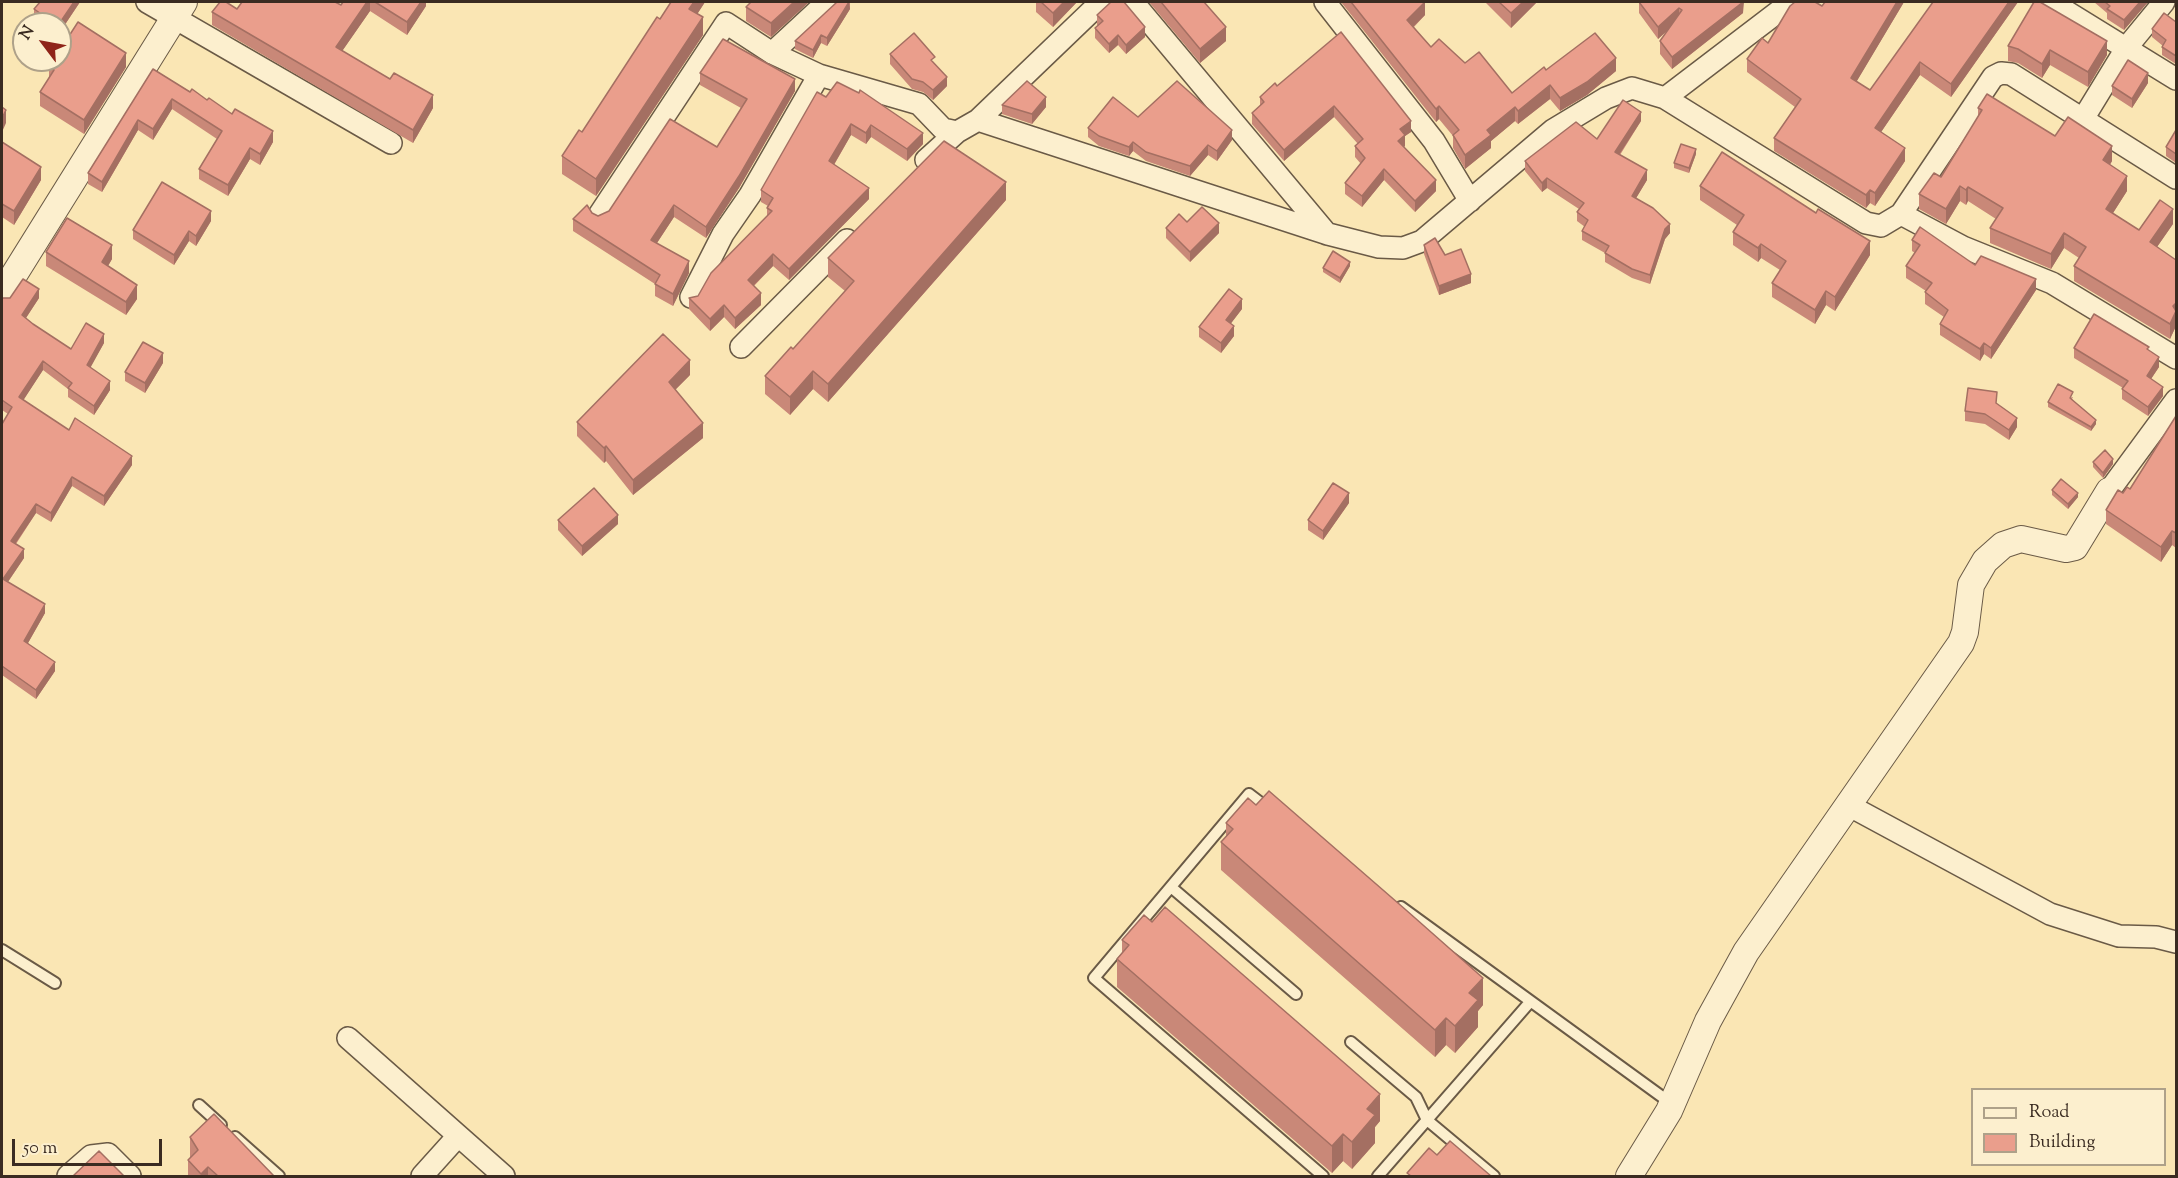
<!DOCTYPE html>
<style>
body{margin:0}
#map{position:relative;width:2178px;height:1178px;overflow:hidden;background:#fae6b4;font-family:"Sorts Mill Goudy",serif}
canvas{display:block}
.frame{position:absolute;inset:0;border:3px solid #3a2b21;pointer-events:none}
.legend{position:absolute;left:1971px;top:1088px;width:195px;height:78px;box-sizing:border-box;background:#fcefce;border:2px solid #aea189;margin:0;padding:8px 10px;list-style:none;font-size:18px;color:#3a2b21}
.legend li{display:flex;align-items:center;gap:12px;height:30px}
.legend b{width:30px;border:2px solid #aea189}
.north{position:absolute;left:12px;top:12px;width:60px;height:60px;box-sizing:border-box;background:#fcefce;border:2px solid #aea189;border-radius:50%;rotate:302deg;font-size:16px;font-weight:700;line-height:24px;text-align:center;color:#3a2b21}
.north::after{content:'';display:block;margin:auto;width:21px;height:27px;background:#8f2418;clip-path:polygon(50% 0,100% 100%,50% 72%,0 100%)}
.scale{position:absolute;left:12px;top:1139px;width:150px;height:27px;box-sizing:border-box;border:3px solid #3a2b21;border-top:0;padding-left:8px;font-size:18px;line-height:21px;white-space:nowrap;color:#3a2b21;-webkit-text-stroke:4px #fcefce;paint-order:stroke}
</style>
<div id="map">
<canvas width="2178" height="1178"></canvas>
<div class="frame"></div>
<ul class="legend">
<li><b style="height:8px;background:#fcefce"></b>Road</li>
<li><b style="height:16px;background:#ea9e8c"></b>Building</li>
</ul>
<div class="north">N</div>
<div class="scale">50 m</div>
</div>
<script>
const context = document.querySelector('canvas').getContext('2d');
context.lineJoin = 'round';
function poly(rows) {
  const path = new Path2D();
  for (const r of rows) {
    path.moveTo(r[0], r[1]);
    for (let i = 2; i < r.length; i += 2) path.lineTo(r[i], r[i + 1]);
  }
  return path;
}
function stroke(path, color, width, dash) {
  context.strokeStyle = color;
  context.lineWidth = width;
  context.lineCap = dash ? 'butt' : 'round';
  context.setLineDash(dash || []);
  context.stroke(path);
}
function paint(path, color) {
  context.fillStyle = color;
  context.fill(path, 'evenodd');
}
const service = poly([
 [1270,810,1249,794,1094,978,1323,1176],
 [1171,887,1296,994],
 [1401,907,1672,1104],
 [2,950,55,983],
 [1351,1042,1416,1097,1427,1120,1494,1176],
 [199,1105,221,1125],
 [235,1137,279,1176],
 [1378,1176,1530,1002]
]);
const minor = poly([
 [147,2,391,143],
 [1133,2,1327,234],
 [1325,2,1434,141,1470,201],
 [2051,2,2176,79],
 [772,53,827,2],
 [1665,98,1866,223,1881,226,1901,214,1993,77,2001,73,2011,74,2176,178],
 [2083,119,2127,47,2164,2],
 [978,120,1328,234,1379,247,1403,248,1422,241,1553,130,1606,98,1632,88,1665,98,1791,2],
 [926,160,957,132,978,120,1101,2],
 [1901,214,1963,247,2052,283,2176,358],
 [599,215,726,23,772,53,819,75,919,104,943,129,957,132],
 [691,297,723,234,750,195,819,75],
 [741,347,847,240],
 [2109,491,2176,400],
 [1848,805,2050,914,2119,936,2156,937,2176,942],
 [348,1038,504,1176],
 [68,1176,91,1156,108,1154,130,1176],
 [422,1176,458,1136]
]);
const tertiary = poly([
 [2,294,184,2],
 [1629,1176,1669,1111,1708,1021,1746,952,1961,643,1965,632,1971,585,1985,561,2003,545,2021,539,2066,549,2075,547,2109,491]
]);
stroke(service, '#6a5a46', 14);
stroke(minor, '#6a5a46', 24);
stroke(tertiary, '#6a5a46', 28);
stroke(service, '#fcefce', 10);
stroke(minor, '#fcefce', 21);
stroke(tertiary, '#fcefce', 26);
paint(poly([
 [80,2,60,32,60,24,42,24,34,19,34,9],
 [248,2,341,5,343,2,426,2,426,6,407,35,370,11,342,51,433,108,413,143,212,25,212,12,237,9],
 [671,2,705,2,697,14,703,35,596,196,562,174,562,156,582,132,660,19],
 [809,2,771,37,746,21,746,7],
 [850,2,850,9,827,46,821,43,813,58,795,49,795,41],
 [1036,2,1077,2,1053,27,1036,12],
 [1149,2,1204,2,1226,41,1200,63],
 [1341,2,1424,2,1425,15,1414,27,1431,47,1465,63,1512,93,1546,70,1616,71,1587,95,1560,111,1550,99,1518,124,1515,121,1491,141,1491,148,1465,169,1453,148,1453,136,1439,119,1436,122],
 [1485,2,1537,2,1511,28],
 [1639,2,1743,2,1743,13,1672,69,1660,54,1660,41,1668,30,1658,39,1639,13],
 [1825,2,1904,2,1856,82,1870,90,2018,2,1951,97,1920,75,1881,132,1905,161,1875,206,1870,203,1866,208,1774,151,1774,138,1795,107,1747,72,1747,59,1822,6],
 [2094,2,2148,2,2124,30,2107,19,2107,13],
 [1097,15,1145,37,1126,54,1118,45,1109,53,1095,38,1095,28,1098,26,1097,25],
 [2176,22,2176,64,2162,55,2162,47,2163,46,2152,37,2152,29],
 [2008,46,2107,55,2088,87,2050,65,2042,78,2018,63,2008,61],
 [890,54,935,64,947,86,933,100,923,92,912,89,890,64],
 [49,67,126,67,84,134,40,106,40,92,49,78],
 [153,69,273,142,260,165,250,159,228,196,199,179,199,169,217,139,172,109,153,140,138,130,102,192,88,184,88,173],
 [700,73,795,91,739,188,706,238,674,217,657,243,689,273,673,306,655,296,655,284,573,231,573,219,592,213,598,216,609,211,717,147,741,108,700,85],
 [2148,83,2132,108,2112,95,2112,86],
 [1277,86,1411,132,1405,136,1405,146,1404,147,1436,191,1415,212,1384,180,1362,207,1345,194,1345,183,1361,164,1355,157,1355,146,1358,144,1334,117,1284,161,1252,124,1252,113,1260,106,1260,97],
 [859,93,923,144,907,161,871,137,866,144,851,135,834,165,869,199,789,280,773,266,754,286,761,305,735,329,724,317,710,331,689,309,689,298,698,296,767,217,767,208,768,206,761,202,761,190,826,97],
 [1002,105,1046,107,1032,124,1002,114],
 [1978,108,2055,136,2112,161,2110,165,2127,191,2113,213,2139,230,2173,224,2157,247,2176,260,2176,326,2170,339,2074,281,2074,266,2079,258,2064,248,2051,269,1990,243,1990,228,1996,219,1968,201,1966,205,1960,201,1946,224,1919,209,1919,194,1941,177,1978,117],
 [1138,117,1232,140,1217,161,1208,155,1190,176,1146,161,1133,151,1129,156,1099,146,1088,137,1088,128],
 [1641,121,1620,155,1647,180,1636,198,1670,233,1665,239,1650,284,1632,278,1605,262,1605,253,1582,240,1582,231,1585,227,1577,221,1577,212,1579,209,1547,188,1542,192,1525,171,1525,161,1597,139],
 [2176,130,2176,163,2166,156,2166,147],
 [2,142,41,180,14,225,2,217],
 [1696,154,1689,173,1674,168,1674,163],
 [1700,186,1870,255,1835,311,1826,305,1815,324,1772,297,1772,283,1780,270,1761,258,1758,262,1733,245,1733,232,1737,225,1700,200],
 [1006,200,828,402,813,389,790,415,765,394,765,376,793,349,845,291,828,277,828,258],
 [211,221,196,246,189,241,174,265,133,239,133,230],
 [1187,222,1219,233,1190,262,1166,238,1166,228],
 [1912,240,2036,290,1991,359,1984,354,1980,361,1940,335,1940,324,1944,317,1925,304,1925,292,1926,291,1906,278,1906,266,1915,253,1912,251],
 [1424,245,1445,255,1471,283,1439,295,1424,254],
 [46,252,112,259,108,266,137,299,126,315,46,266],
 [1350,266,1340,283,1323,272,1323,268],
 [2,298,39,298,26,318,33,324,71,349,104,343,90,367,110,390,94,415,68,397,68,389,43,370,23,400,69,430,132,465,104,506,72,486,51,522,36,513,16,544,24,558,8,582,45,613,28,643,55,671,36,699,2,675,2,424,8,414,2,410],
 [1242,309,1230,324,1234,336,1221,353,1199,337,1199,327],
 [2074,348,2149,351,2159,367,2151,379,2163,396,2148,416,2122,399,2122,389,2123,388,2074,358],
 [163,363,145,393,125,381,125,372],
 [690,375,675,390,703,438,633,495,606,461,604,463,577,436,577,422],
 [2073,397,2072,399,2096,424,2091,431,2048,407,2048,402],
 [1997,404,2017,427,2009,440,1985,424,1965,421,1965,411],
 [2176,416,2176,548,2172,545,2161,562,2106,524,2106,510,2123,493,2130,489],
 [2093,462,2113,464,2103,478,2093,467],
 [2052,490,2078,497,2068,509,2052,495],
 [1349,503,1323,540,1308,530,1308,520],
 [558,520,618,524,582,556,558,530],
 [1226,823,1483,1005,1478,1011,1478,1027,1455,1053,1446,1045,1435,1057,1221,870,1221,842,1226,837],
 [1122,940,1380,1121,1375,1127,1375,1143,1352,1169,1343,1161,1332,1173,1117,987,1117,959,1122,954],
 [190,1137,274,1176,188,1176,188,1160,190,1158]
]), '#c98878');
paint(poly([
 [74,2,80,2,60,32,60,24,59,24],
 [367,2,370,2,370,11,336,60,336,47],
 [421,2,426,2,426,6,407,35,407,22],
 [694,2,705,2,689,27,689,9],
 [794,2,809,2,771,37,771,23],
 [849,2,850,9,827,46,827,38],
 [1064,2,1077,2,1053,27,1053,13],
 [1425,2,1425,15,1407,33,1407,20],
 [1523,2,1537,2,1511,28,1511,13],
 [1738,2,1744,2,1743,13,1672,69,1672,57],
 [1897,2,1904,2,1851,91,1851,78],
 [2009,2,2018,2,1951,97,1951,84],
 [2140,2,2148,2,2124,30,2124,20],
 [1679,8,1679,20,1658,39,1658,27],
 [703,17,703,35,596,196,596,179],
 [1145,27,1145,37,1126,54,1126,45],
 [1226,27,1226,41,1200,63,1200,49],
 [821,35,821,43,813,58,813,50],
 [1118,35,1118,45,1109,53,1109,44],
 [2107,41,2107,55,2088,87,2088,72],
 [2050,50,2050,65,2042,78,2042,64],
 [126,53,126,67,84,134,84,120],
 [1616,58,1616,71,1587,95,1560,111,1560,98],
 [1920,62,1920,75,1875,141,1875,128],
 [2148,73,2148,83,2132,108,2132,99],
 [947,77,947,86,933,100,933,90],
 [795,79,795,91,739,188,706,238,706,227],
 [1550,85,1550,99,1518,124,1518,111],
 [433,95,433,108,413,143,413,130],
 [1046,97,1046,107,1032,124,1032,114],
 [172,99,172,109,153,140,153,129],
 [1334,106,1334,117,1284,161,1284,150],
 [1439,106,1439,119,1436,122,1436,109],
 [1515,107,1515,121,1491,141,1491,148,1465,169,1465,155,1487,130],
 [6,110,6,123,2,132,2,118],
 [1641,112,1641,121,1615,161,1615,152],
 [138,120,138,130,102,192,102,182],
 [1411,121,1411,132,1405,136,1405,146,1398,152,1398,141,1400,129],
 [851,124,851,135,829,173,829,161],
 [871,125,871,137,866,144,866,133],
 [1232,130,1232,140,1217,161,1217,151],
 [273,131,273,142,260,165,260,154],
 [923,133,923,144,907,161,907,149],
 [1133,142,1133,151,1129,156,1129,147],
 [1208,145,1208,155,1190,176,1190,166],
 [2112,146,2112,161,2103,175,2103,160],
 [250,148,250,159,228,196,228,185],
 [1905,148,1905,161,1875,206,1875,193],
 [1696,149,1696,154,1689,173,1689,168],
 [41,167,41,180,14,225,14,211],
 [1384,169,1384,180,1362,207,1362,196],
 [1647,170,1647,180,1632,205,1632,196],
 [2127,176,2127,191,2106,224,2106,209],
 [1547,178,1547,188,1542,192,1542,183],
 [1436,180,1436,191,1415,212,1415,201],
 [1006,182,1006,200,828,402,828,384],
 [1960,186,1960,201,1946,224,1946,209],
 [1968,187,1968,201,1966,205,1966,190],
 [869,188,869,199,789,280,789,269],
 [1870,190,1870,203,1866,208,1866,195],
 [674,205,674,217,651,252,651,240],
 [2173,209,2173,224,2150,257,2150,242],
 [211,211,211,221,196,246,196,236],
 [1219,223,1219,233,1190,262,1190,252],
 [1670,224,1670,233,1665,239,1650,284,1650,275,1665,229],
 [189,231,189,241,174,265,174,255],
 [2064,233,2064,248,2051,269,2051,254],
 [1870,241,1870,255,1835,311,1835,297],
 [1761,244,1761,258,1758,262,1758,248],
 [112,245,112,259,102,276,102,262],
 [773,254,773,266,748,291,748,280],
 [689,261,689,273,673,306,673,294],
 [1350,262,1350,266,1340,283,1340,278],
 [1471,274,1471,283,1439,295,1439,286],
 [2036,279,2036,290,1991,359,1991,348],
 [137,285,137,299,126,315,126,302],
 [39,289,39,298,22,324,22,315],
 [1826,291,1826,305,1815,324,1815,310],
 [761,293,761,305,735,329,735,318],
 [1242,299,1242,309,1226,330,1226,320],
 [2176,303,2176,326,2170,339,2170,324,2173,306],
 [724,305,724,317,710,331,710,319],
 [1234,326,1234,336,1221,353,1221,343],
 [104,334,104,343,87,374,87,365],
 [1984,343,1984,354,1980,361,1980,349],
 [163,353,163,363,145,393,145,383],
 [2159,357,2159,367,2147,385,2147,376],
 [690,360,690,375,669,396,669,382],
 [43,361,43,370,19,407,19,397],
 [813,371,813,389,790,415,790,397],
 [110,381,110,390,94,415,94,406],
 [2163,387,2163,396,2148,416,2148,407],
 [2017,418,2017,427,2009,440,2009,430],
 [2096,420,2096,424,2091,431,2091,427],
 [703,423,703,438,633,495,633,480],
 [606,446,606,461,604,463,604,448],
 [132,456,132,465,104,506,104,496],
 [2113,459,2113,464,2103,478,2103,473],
 [72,477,72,486,51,522,51,513],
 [1349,493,1349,503,1323,540,1323,531],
 [2078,493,2078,497,2068,509,2068,504],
 [36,504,36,513,11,550,11,541],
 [618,515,618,524,582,556,582,546],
 [2172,531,2172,545,2161,562,2161,547],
 [24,549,24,558,3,589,3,579],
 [45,604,45,613,24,650,24,641],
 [55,662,55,671,36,699,36,690],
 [1483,978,1483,1005,1478,1011,1478,1027,1455,1053,1455,1026,1469,993],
 [1446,1018,1446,1045,1435,1057,1435,1030],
 [1380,1094,1380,1121,1375,1127,1375,1143,1352,1169,1352,1142,1367,1109],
 [1343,1134,1343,1161,1332,1173,1332,1146],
 [208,1167,208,1176,201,1176,201,1174]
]), '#a46f62');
const building = poly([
 [40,2,74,2,59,24,56,24,34,9,40,2],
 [220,2,226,2,237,9,242,2,335,2,341,5,343,2,367,2,336,47,390,79,394,73,433,95,413,130,212,12,220,2],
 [375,2,421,2,407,22,375,2],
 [671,2,694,2,689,9,703,17,596,179,562,156,579,130,582,132,657,17,660,19,671,2],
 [751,2,794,2,771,23,746,7,751,2],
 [837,2,849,2,827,38,821,35,813,50,795,41,837,2],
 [1041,2,1064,2,1053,13,1041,2],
 [1111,2,1124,2,1145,27,1126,45,1118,35,1109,44,1095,28,1103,21,1097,15,1111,2],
 [1161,2,1204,2,1226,27,1200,49,1161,2],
 [1351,2,1425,2,1407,20,1431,47,1439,39,1465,63,1479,52,1512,93,1544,67,1546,70,1595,33,1616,58,1587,82,1560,98,1550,85,1518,111,1515,107,1487,130,1491,135,1465,155,1453,135,1459,130,1439,106,1436,109,1351,2],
 [1499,2,1523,2,1511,13,1499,2],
 [1639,2,1743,2,1672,57,1660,41,1682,10,1679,8,1658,27,1639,2],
 [1795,2,1815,2,1822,6,1825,2,1897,2,1851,78,1870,90,1933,2,2009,2,1951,84,1920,62,1875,128,1905,148,1875,193,1870,190,1866,195,1774,138,1801,99,1747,59,1762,38,1768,43,1790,6,1795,2],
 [2034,2,2040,2,2107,41,2088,72,2050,50,2042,64,2018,49,2008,46,2034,2],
 [2105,2,2140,2,2124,20,2107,9,2110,6,2105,2],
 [2164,13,2176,22,2176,56,2162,47,2166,40,2152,29,2164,13],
 [78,22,126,53,84,120,40,92,54,70,49,67,54,60,60,60,60,50,78,22],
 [1341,32,1411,121,1400,129,1405,135,1398,141,1436,180,1415,201,1384,169,1362,196,1345,183,1365,158,1355,146,1363,139,1334,106,1284,150,1252,113,1264,102,1260,97,1275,83,1277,86,1341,32],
 [914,33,935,57,931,60,947,77,933,90,923,82,912,79,890,54,914,33],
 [723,39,795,79,739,176,706,227,674,205,651,240,689,261,673,294,655,284,660,275,573,219,587,205,592,213,598,216,609,211,670,119,717,147,747,99,700,73,723,39],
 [2128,60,2148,73,2132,99,2112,86,2128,60],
 [153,69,190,92,192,89,207,100,209,98,232,114,235,109,273,131,260,154,250,148,228,185,199,169,222,131,172,99,153,129,138,120,102,182,88,173,153,69],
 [1027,81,1046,97,1032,114,1002,105,1027,81],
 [1177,81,1232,130,1217,151,1208,145,1190,166,1146,152,1133,142,1129,147,1099,136,1088,128,1113,97,1138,117,1177,81],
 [837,82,859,93,860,90,923,133,907,149,871,125,866,133,851,124,829,161,869,188,789,269,773,254,748,280,761,293,735,318,724,305,710,319,689,298,698,296,711,273,772,211,767,208,773,198,761,190,817,92,826,97,837,82],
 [1987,94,2055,136,2068,117,2112,146,2103,160,2127,176,2106,209,2139,230,2160,200,2173,209,2150,242,2176,260,2176,303,2173,306,2176,311,2170,324,2074,266,2086,247,2064,233,2051,254,1990,228,2003,208,1968,187,1966,190,1960,186,1946,209,1919,194,1934,173,1941,177,1982,110,1978,108,1987,94],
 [1623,100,1641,112,1615,152,1647,170,1632,196,1653,208,1670,224,1665,229,1650,275,1632,269,1605,253,1609,246,1582,231,1588,220,1577,212,1584,203,1547,178,1542,183,1525,161,1576,122,1597,139,1623,100],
 [2,107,6,110,2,118,2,107],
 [2176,130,2176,154,2166,147,2176,130],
 [944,141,1006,182,828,384,813,371,790,397,765,376,791,347,793,349,854,281,828,258,944,141],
 [2,142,41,167,14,211,2,204,2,142],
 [1681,144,1696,149,1689,168,1674,163,1681,144],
 [1722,152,1816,213,1818,209,1870,241,1835,297,1826,291,1815,310,1772,283,1786,261,1761,244,1758,248,1733,232,1744,215,1700,186,1722,152],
 [162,182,211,211,196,236,189,231,174,255,133,230,162,182],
 [1202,207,1219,223,1190,252,1166,228,1179,214,1187,222,1202,207],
 [67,218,112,245,102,262,137,285,126,302,46,252,67,218],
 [1920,227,1975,265,1981,256,2036,279,1991,348,1984,343,1980,349,1940,324,1948,310,1925,292,1932,283,1906,266,1920,245,1912,240,1920,227],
 [1435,238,1445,255,1461,249,1471,274,1439,286,1424,245,1435,238],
 [1333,251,1350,262,1340,278,1323,268,1333,251],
 [23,279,39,289,22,315,33,324,71,349,86,323,104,334,87,365,110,381,94,406,68,388,72,383,43,361,19,397,69,430,75,418,132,456,104,496,72,477,51,513,36,504,11,541,24,549,3,579,45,604,24,641,55,662,36,690,2,666,2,424,12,407,2,400,2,298,10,298,23,279],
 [1229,289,1242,299,1226,320,1234,326,1221,343,1199,327,1229,289],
 [2094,314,2149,347,2147,349,2159,357,2147,376,2163,387,2148,407,2122,389,2128,381,2074,348,2094,314],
 [663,334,690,360,669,382,703,423,633,480,606,446,604,448,577,422,663,334],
 [143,342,163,353,145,383,125,372,143,342],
 [2058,384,2073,392,2070,398,2096,420,2091,427,2048,402,2058,384],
 [1968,388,1997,392,1996,403,2017,418,2009,430,1985,414,1965,411,1968,388],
 [2176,416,2176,533,2172,531,2161,547,2106,510,2118,490,2123,493,2127,487,2130,489,2176,416],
 [2105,450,2113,459,2103,473,2093,462,2105,450],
 [2061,479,2078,493,2068,504,2052,490,2061,479],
 [1333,483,1349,493,1323,531,1308,520,1333,483],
 [594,488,618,515,582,546,558,520,594,488],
 [1269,791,1406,910,1483,978,1469,993,1478,1000,1455,1026,1446,1018,1435,1030,1221,842,1233,829,1226,823,1248,798,1256,805,1269,791],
 [1165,907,1380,1094,1367,1109,1375,1115,1352,1142,1343,1134,1332,1146,1117,959,1129,945,1122,940,1144,915,1152,922,1165,907],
 [214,1114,274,1176,218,1176,208,1167,201,1174,188,1160,198,1150,190,1137,214,1114],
 [1450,1141,1491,1176,1411,1176,1407,1173,1429,1148,1437,1155,1450,1141],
 [99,1151,124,1176,73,1176,99,1151]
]);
paint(building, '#ea9e8c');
stroke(building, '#a46f62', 1.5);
</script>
